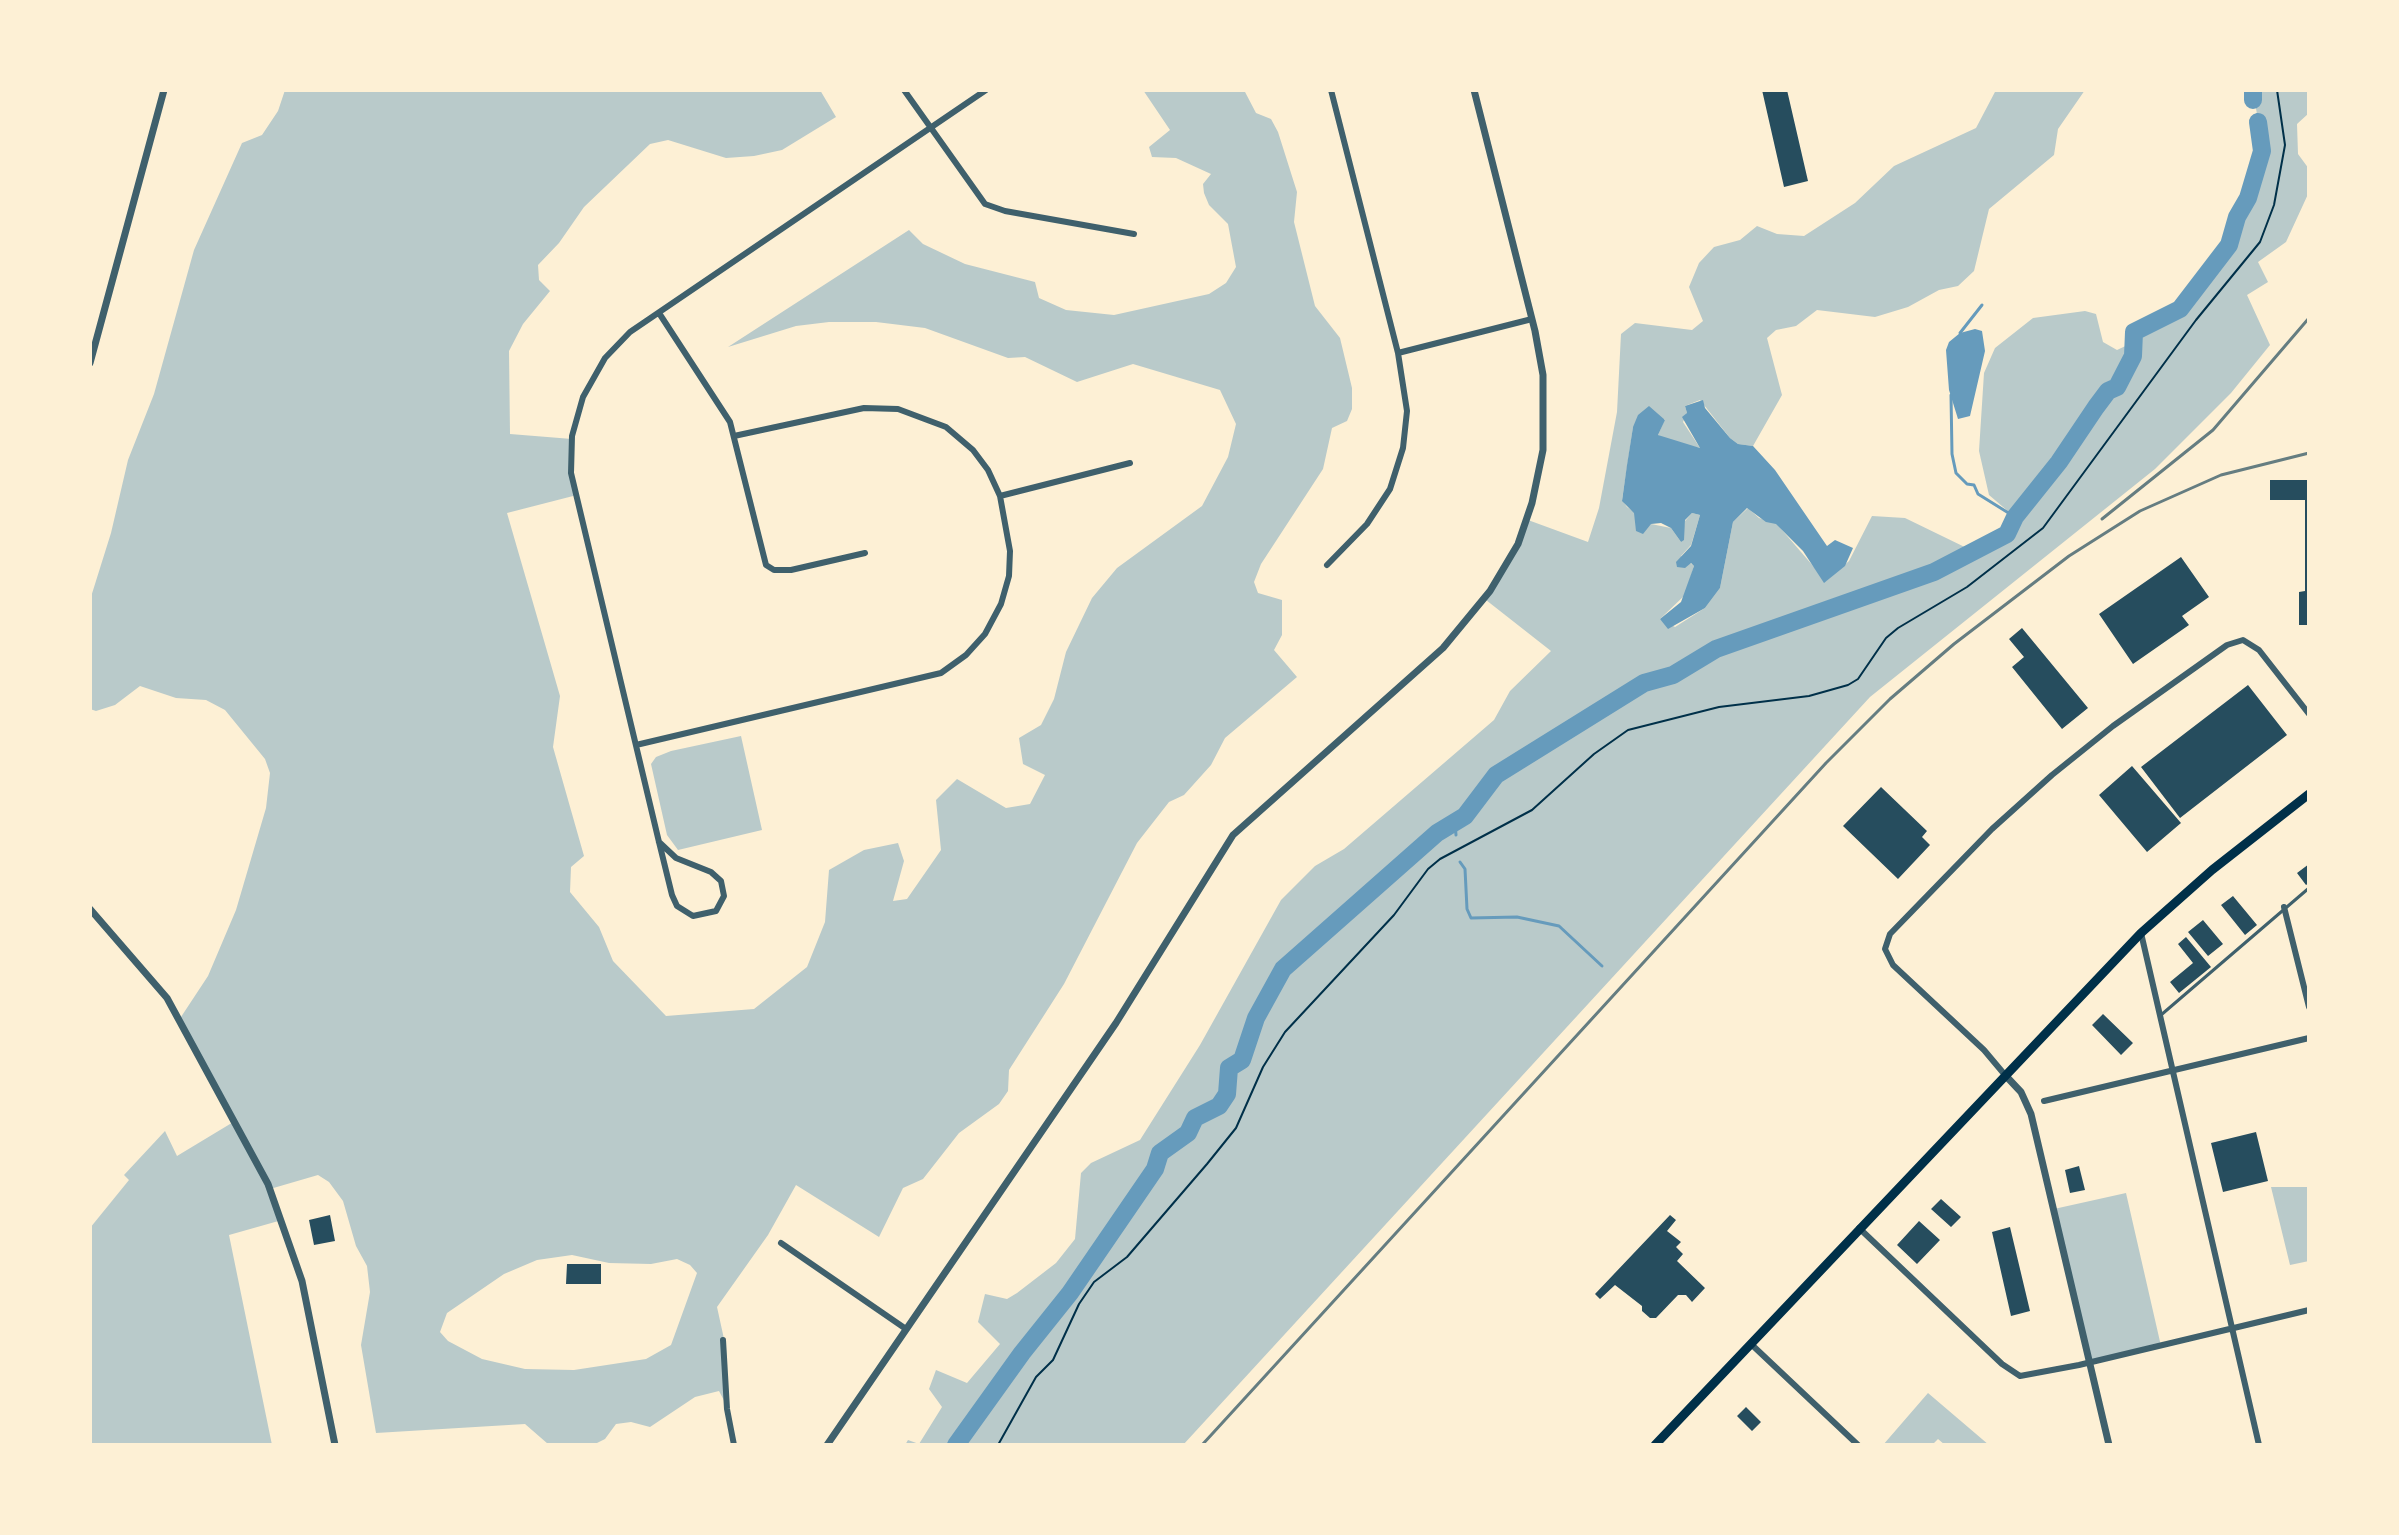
<!DOCTYPE html>
<style>
body{margin:0}
#map{position:relative;width:2399px;height:1535px;overflow:hidden;background:#fdf0d5;font-family:"IBM Plex Sans",sans-serif}
canvas{display:block}
.frame{position:absolute;inset:0;border:92px solid #fdf0d5;pointer-events:none}
</style>
<div id="map">
<canvas width="2399" height="1535"></canvas>
<div class="frame"></div>
</div>
<script>
const context = document.querySelector('canvas').getContext('2d');
context.lineJoin = 'round';
function paint(path, color) {
  context.fillStyle = color;
  context.fill(path, 'evenodd');
}
function poly(rows) {
  const path = new Path2D();
  for (const r of rows) {
    path.moveTo(r[0], r[1]);
    for (let i = 2; i < r.length; i += 2) path.lineTo(r[i], r[i + 1]);
  }
  return path;
}
function stroke(path, color, width, dash) {
  context.strokeStyle = color;
  context.lineWidth = width;
  context.lineCap = dash ? 'butt' : 'round';
  context.setLineDash(dash || []);
  context.stroke(path);
}
paint(poly([
 [285,90,820,90,836,117,782,150,754,156,726,158,668,140,650,144,584,207,559,243,538,265,539,280,550,291,523,324,509,351,510,434,572,439,571,462,577,495,507,513,560,696,553,747,584,856,571,867,570,892,599,927,613,961,666,1016,754,1009,807,967,825,922,829,870,864,850,898,843,904,861,893,901,907,899,941,850,936,800,957,779,1006,808,1030,804,1045,775,1023,764,1019,738,1041,725,1054,699,1066,652,1092,598,1117,568,1202,506,1228,457,1236,424,1220,390,1133,364,1077,382,1025,357,1008,358,925,328,876,322,829,322,796,326,728,347,909,230,923,244,965,264,1035,282,1039,298,1066,310,1114,315,1209,294,1226,283,1236,267,1228,224,1209,205,1204,193,1203,184,1211,174,1176,158,1152,157,1149,147,1170,130,1143,90,1244,90,1256,113,1271,119,1278,132,1297,192,1294,222,1315,306,1340,338,1352,388,1352,409,1347,421,1332,428,1323,469,1261,564,1254,582,1258,593,1282,600,1282,635,1274,650,1297,677,1225,738,1211,765,1184,795,1169,802,1137,843,1064,984,1009,1070,1008,1091,999,1104,959,1133,923,1179,903,1188,879,1237,796,1185,768,1235,717,1307,726,1348,728,1408,719,1391,695,1397,650,1427,631,1422,616,1424,605,1439,593,1445,548,1444,525,1424,376,1433,361,1345,370,1292,367,1266,356,1246,343,1201,329,1182,318,1175,270,1189,282,1220,229,1235,272,1445,90,1445,90,1228,129,1180,124,1175,165,1131,177,1156,235,1121,179,1020,208,976,236,910,266,808,270,773,265,759,225,710,206,700,176,698,140,686,115,705,96,711,90,709,90,600,111,533,128,460,154,394,194,250,242,143,262,135,278,111],
 [572,1255,609,1263,651,1264,677,1259,690,1265,697,1273,671,1345,646,1359,574,1370,525,1369,482,1359,448,1341,440,1332,447,1313,504,1274,537,1260],
 [1996,90,2085,90,2058,129,2054,155,1989,209,1974,271,1958,286,1939,290,1908,307,1875,317,1817,310,1796,326,1776,330,1767,338,1782,395,1753,446,1738,444,1730,438,1700,400,1685,406,1687,413,1683,422,1700,448,1671,442,1658,435,1665,419,1633,427,1622,500,1627,507,1651,524,1671,528,1681,542,1685,521,1692,513,1700,515,1691,545,1681,556,1694,566,1685,595,1660,619,1675,627,1705,608,1720,588,1733,522,1748,508,1759,518,1776,523,1826,581,1849,561,1872,516,1905,518,1977,553,1999,542,2008,534,2016,518,1989,495,1979,451,1984,373,1995,348,2033,318,2085,311,2096,314,2103,342,2117,350,2134,342,2135,333,2181,309,2230,246,2238,218,2249,199,2263,151,2253,90,2309,90,2309,113,2297,124,2298,154,2309,169,2309,192,2286,242,2258,262,2268,282,2247,295,2270,345,2231,393,2155,469,1870,697,1183,1445,905,1445,908,1440,919,1444,942,1407,929,1389,936,1370,967,1383,1000,1344,978,1322,985,1294,1007,1299,1017,1293,1056,1263,1075,1239,1081,1173,1091,1163,1140,1140,1200,1045,1281,900,1315,866,1344,849,1494,720,1510,691,1551,651,1486,600,1528,520,1588,542,1599,508,1617,412,1621,334,1635,323,1692,330,1703,321,1689,287,1699,263,1714,247,1740,240,1757,226,1777,234,1804,236,1855,203,1894,166,1976,128],
 [741,736,762,830,678,850,667,835,651,764,656,757,671,751],
 [2271,1187,2309,1187,2309,1261,2290,1265],
 [2126,1193,2161,1346,2091,1363,2054,1209],
 [1928,1393,1989,1445,1945,1445,1938,1439,1932,1445,1883,1445]
]), '#b9caca');
paint(poly([
 [1975,329,1982,331,1985,351,1970,416,1958,419,1949,390,1946,350,1949,342,1960,333],
 [1703,400,1705,408,1730,438,1738,444,1753,446,1775,470,1827,546,1835,540,1853,548,1845,566,1824,583,1803,551,1776,524,1766,522,1747,508,1733,522,1720,588,1705,608,1668,629,1660,619,1681,602,1694,566,1691,563,1685,568,1677,567,1676,562,1691,546,1700,515,1692,513,1685,520,1684,540,1681,542,1671,528,1661,523,1651,524,1643,534,1636,531,1634,513,1622,501,1627,465,1633,427,1638,415,1649,406,1665,420,1658,435,1700,448,1682,417,1687,413,1685,406]
]), '#669bbc');
stroke(poly([
 [1960,333,1982,305],
 [1951,395,1952,454,1956,473,1967,484,1974,485,1978,494,2015,517],
 [1455,824,1456,835],
 [1460,862,1465,869,1467,909,1471,918,1517,917,1559,926,1602,966]
]), '#669bbc', 3);
stroke(poly([
 [2253,90,2253,100],
 [956,1445,1022,1353,1070,1293,1155,1169,1160,1153,1188,1133,1195,1118,1219,1106,1227,1094,1229,1068,1242,1060,1256,1018,1283,969,1437,833,1465,816,1496,775,1644,683,1673,675,1716,649,1934,572,2007,534,2015,517,2059,462,2096,407,2108,391,2117,387,2133,356,2134,332,2180,309,2229,245,2237,217,2248,198,2262,151,2258,122]
]), '#669bbc', 18);
paint(poly([
 [1762,90,1787,90,1808,181,1784,187],
 [2270,480,2309,480,2309,625,2299,625,2299,592,2305,591,2305,500,2270,500],
 [2181,557,2209,597,2182,616,2189,625,2133,664,2099,614],
 [2022,628,2088,708,2062,729,2012,667,2024,657,2009,639],
 [2248,685,2287,735,2180,818,2141,767],
 [2132,766,2181,823,2147,852,2099,795],
 [1881,787,1927,831,1922,837,1930,845,1898,879,1843,826],
 [2309,864,2309,883,2306,885,2297,873],
 [2233,896,2257,925,2245,935,2221,905],
 [2203,920,2223,944,2208,956,2188,932],
 [2186,937,2211,967,2179,993,2170,982,2193,963,2178,944],
 [2103,1014,2133,1043,2121,1055,2092,1025],
 [2256,1132,2268,1181,2223,1192,2211,1143],
 [2079,1166,2085,1190,2070,1193,2065,1170],
 [1941,1199,1961,1217,1951,1227,1931,1209],
 [330,1215,335,1241,314,1245,309,1220],
 [1670,1215,1676,1220,1667,1231,1681,1242,1676,1247,1683,1254,1677,1261,1705,1288,1692,1302,1686,1295,1678,1295,1656,1318,1650,1318,1642,1311,1642,1306,1615,1285,1600,1299,1595,1294],
 [1919,1221,1940,1240,1917,1264,1897,1245],
 [2010,1227,2030,1311,2011,1316,1992,1232],
 [567,1264,601,1264,601,1284,566,1284],
 [1746,1407,1761,1422,1752,1431,1737,1416]
]), '#264d5e');
stroke(poly([
 [998,1445,1036,1377,1053,1360,1079,1304,1094,1282,1127,1257,1207,1164,1236,1128,1263,1067,1285,1032,1394,915,1428,869,1440,859,1532,810,1594,754,1628,730,1719,707,1809,696,1848,685,1858,679,1886,638,1898,628,1967,587,2043,528,2196,320,2260,242,2274,205,2285,145,2277,90]
]), '#003049', 2);
stroke(poly([
 [2161,1015,2309,888]
]), '#3f606c', 3);
stroke(poly([
 [904,90,985,204,1005,211,1134,234],
 [659,313,730,422,766,565,774,570,791,570,865,553],
 [1398,353,1532,319],
 [1000,496,1130,463],
 [1327,565,1367,524,1390,489,1403,448,1407,411,1398,353,1331,90],
 [636,745,941,673,966,655,985,634,1001,604,1009,576,1010,551,1000,496,988,470,973,450,946,427,898,409,864,408,734,436],
 [659,842,676,858,711,872,721,881,724,896,716,911,693,916,677,906,672,895,659,842,571,473,572,436,583,397,605,358,630,332,986,90],
 [2284,907,2309,1007],
 [2141,933,2259,1445],
 [2005,1075,1984,1050,1893,965,1885,949,1890,934,1992,829,2052,775,2113,726,2227,645,2243,640,2259,650,2309,714],
 [2044,1101,2309,1038],
 [1859,1228,2002,1364,2020,1376,2079,1365,2309,1310],
 [781,1243,906,1329],
 [723,1340,727,1409,734,1445],
 [1751,1344,1858,1445]
]), '#3f606c', 6);
stroke(poly([
 [90,363,164,90],
 [90,909,167,998,268,1184,302,1281,335,1445],
 [2005,1075,2021,1092,2031,1114,2109,1445],
 [827,1445,1116,1023,1233,835,1443,648,1490,591,1518,544,1532,503,1543,450,1543,375,1535,331,1474,90]
]), '#3f606c', 7);
stroke(poly([
 [1655,1445,2141,933,2212,870,2309,794]
]), '#003049', 9);
stroke(poly([
 [2102,519,2213,430,2309,318],
 [1202,1445,1826,763,1890,699,1954,644,2069,556,2140,511,2221,475,2309,453]
]), '#657d81', 3);
</script>
